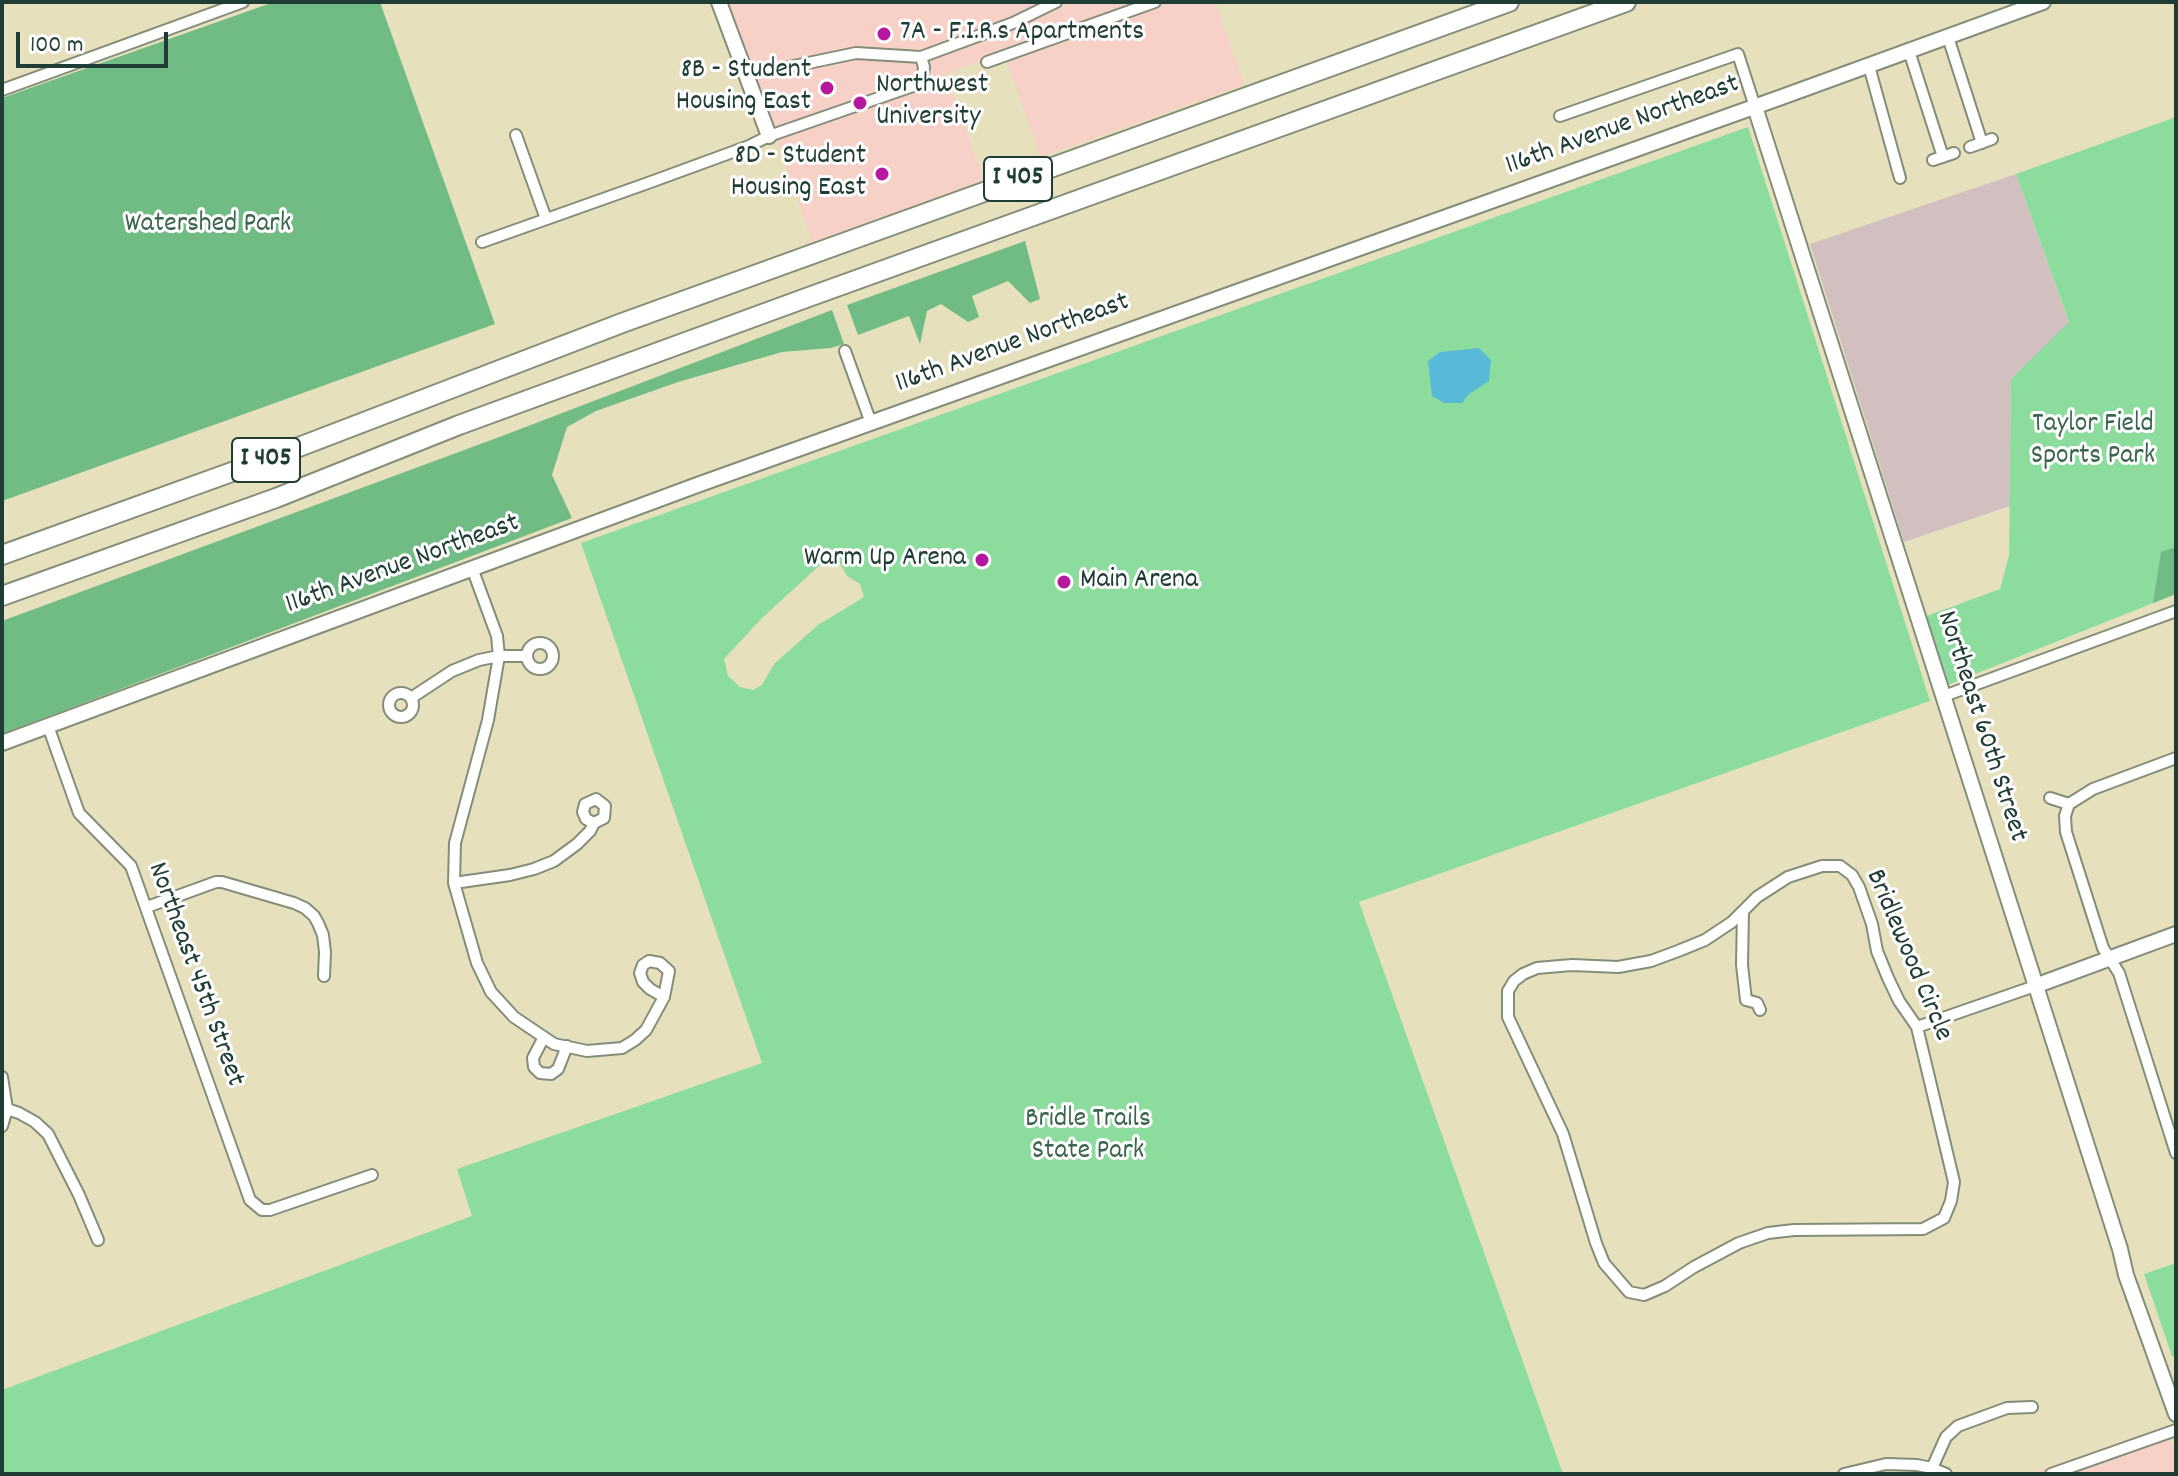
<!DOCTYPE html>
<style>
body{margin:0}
#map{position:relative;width:2178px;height:1476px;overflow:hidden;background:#e7e0bd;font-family:Dekko,sans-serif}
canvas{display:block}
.frame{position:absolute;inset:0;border:4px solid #1f3d34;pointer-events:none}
.scale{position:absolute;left:16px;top:32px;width:152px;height:36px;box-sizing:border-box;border:4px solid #1f3d34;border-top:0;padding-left:10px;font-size:24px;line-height:28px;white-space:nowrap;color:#1f3d34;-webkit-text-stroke:6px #fff;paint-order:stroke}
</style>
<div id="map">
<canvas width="2178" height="1476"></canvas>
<div class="frame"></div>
<div class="scale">100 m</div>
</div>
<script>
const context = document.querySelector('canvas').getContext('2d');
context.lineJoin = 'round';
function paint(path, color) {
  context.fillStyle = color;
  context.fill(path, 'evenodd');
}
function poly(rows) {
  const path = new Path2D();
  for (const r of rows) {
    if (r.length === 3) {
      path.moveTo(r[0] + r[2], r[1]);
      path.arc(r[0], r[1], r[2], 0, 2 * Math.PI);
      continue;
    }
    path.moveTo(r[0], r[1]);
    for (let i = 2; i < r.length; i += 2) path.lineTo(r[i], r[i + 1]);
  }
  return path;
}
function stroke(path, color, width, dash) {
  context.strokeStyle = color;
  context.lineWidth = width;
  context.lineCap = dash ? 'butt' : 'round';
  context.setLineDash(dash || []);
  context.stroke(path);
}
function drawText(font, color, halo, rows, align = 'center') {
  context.font = font + ' Dekko,sans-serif';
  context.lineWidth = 6;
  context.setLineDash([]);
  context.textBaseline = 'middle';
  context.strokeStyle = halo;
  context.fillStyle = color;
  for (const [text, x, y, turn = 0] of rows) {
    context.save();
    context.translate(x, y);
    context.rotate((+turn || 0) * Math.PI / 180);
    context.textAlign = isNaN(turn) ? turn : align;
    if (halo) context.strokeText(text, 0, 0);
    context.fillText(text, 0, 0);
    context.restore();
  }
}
paint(poly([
 [728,2,1215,2,1244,85,1041,157,1003,53,945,74,984,180,812,242],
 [2165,1426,2176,1457,2176,1474,2029,1474]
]), '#f7d1c8');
paint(poly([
 [2016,174,2069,323,2011,379,2010,506,1904,542,1810,244]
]), '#d2bfc0');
paint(poly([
 [2176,117,2176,594,1945,686,1924,617,2000,589,2009,555,2011,379,2069,322,2016,174],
 [1748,127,1930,701,1359,902,1563,1474,2,1474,2,1390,472,1216,457,1169,762,1063,581,543],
 [832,554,839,562,847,576,860,584,864,597,818,625,774,664,762,685,753,690,740,687,728,676,724,659,762,618],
 [2176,1263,2176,1358,2172,1356,2144,1274]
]), '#8cdd9d');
paint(poly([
 [274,2,380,2,495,324,2,501,2,98],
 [1025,241,1040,299,1030,303,1008,281,972,296,979,317,968,322,941,304,927,311,920,344,909,316,858,335,847,305],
 [832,310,844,344,831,348,782,352,678,382,596,411,567,427,552,475,572,518,2,734,2,621,502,436],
 [2176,547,2176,594,2153,603,2161,552]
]), '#71bc84');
paint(poly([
 [1479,348,1491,360,1489,381,1469,394,1462,403,1444,403,1432,396,1428,361,1440,352]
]), '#59b9d8');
const street = poly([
 [1948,37,1982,143],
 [1909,51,1943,157],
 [987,62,1155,2],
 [1869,66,1900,178],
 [770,71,856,53,921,57,1013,23,1056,2],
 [2,90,243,2],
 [1560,116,1738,54,1755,107],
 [516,135,546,219],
 [1970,147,1992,139],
 [1933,160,1954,153],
 [482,242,648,183,749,146,769,136,916,85,920,83,923,75,924,67,921,57],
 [845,351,871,423],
 [472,568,497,636,499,656,488,720,455,843,454,883,477,963,491,992,514,1017,554,1044,587,1051,622,1048,635,1040,646,1030,664,997,650,989,643,982,640,973,643,965,649,961,660,963,669,971,664,997],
 [540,656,13],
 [401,705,12],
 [1944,696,2176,611],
 [411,698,452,671,479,660,499,656,527,656],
 [48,726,79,813,131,866,250,1200,262,1210,270,1210,372,1175],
 [2050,798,2069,804],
 [2069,804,2065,816,2066,832,2103,948,2119,973,2176,1153],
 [2069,804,2093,789,2176,758],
 [1822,866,1840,866,1852,875,1859,887,1872,924,1877,951,1888,978,1899,1001,1917,1027,1954,1182,1951,1201,1944,1218,1923,1229,1794,1230,1768,1233,1739,1243,1694,1267,1665,1286,1644,1295,1629,1292,1604,1263,1596,1243,1563,1134,1508,1017,1508,991,1514,981,1523,974,1537,968,1572,965,1618,967,1651,961,1678,951,1705,940,1732,922,1757,897,1788,877,1822,866],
 [454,883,510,875,534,869,554,861,577,844,590,831,594,823,604,818,605,806,596,799,585,804,583,812,586,819,594,823],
 [147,907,216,882,222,882,294,903,305,908,314,916,318,923,323,935,325,952,324,976],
 [1743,911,1742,965,1746,1000,1757,1003,1760,1010],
 [1917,1027,2035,986],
 [544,1037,533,1058,534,1067,540,1073,551,1074,558,1069,567,1046],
 [2,1077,7,1109,19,1113,35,1122,48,1134,79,1195,98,1240],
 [2,1126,7,1109],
 [1932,1468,1946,1437,1958,1426,2007,1408,2032,1407],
 [1844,1474,1886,1464,1917,1465,1932,1468,1946,1474],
 [2051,1474,2176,1430]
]);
const secondary = poly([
 [719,2,769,136],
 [1755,107,2120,1249,2126,1275,2176,1414],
 [2,743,700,484,1779,98,2043,2],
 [2035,986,2176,934]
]);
const highway = poly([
 [2,555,265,460,622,323,1509,2],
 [2,596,276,498,459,425,806,298,1626,2]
]);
stroke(street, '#838e78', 14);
stroke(secondary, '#838e78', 18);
stroke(highway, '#838e78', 22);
stroke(street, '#fff', 10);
stroke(secondary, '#fff', 14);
stroke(highway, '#fff', 18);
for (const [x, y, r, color] of [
 [884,34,8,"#b5179e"],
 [827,88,8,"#b5179e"],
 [860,103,8,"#b5179e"],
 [882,174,8,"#b5179e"],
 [982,560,8,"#b5179e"],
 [1064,582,8,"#b5179e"]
]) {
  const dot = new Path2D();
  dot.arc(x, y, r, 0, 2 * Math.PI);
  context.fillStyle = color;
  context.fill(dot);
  stroke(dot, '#fff', 3);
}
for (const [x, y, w] of [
 [1018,179,68],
 [266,460,68]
]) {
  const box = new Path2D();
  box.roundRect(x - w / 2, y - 22, w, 44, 6);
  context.fillStyle = '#fff';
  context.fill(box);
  stroke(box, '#1f3d34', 2);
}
drawText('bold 26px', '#1f3d34', null, [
 ["I 405",1018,179],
 ["I 405",266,460]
]);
drawText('28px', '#1f3d34', '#fff', [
 ["7A - F.I.R.s Apartments",900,34],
 ["8B - Student",811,72,"right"],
 ["Housing East",811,104,"right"],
 ["Northwest",876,87],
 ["University",876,119],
 ["8D - Student",866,158,"right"],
 ["Housing East",866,190,"right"],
 ["Warm Up Arena",966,560,"right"],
 ["Main Arena",1080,582]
], 'left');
drawText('28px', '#1f3d34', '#fff', [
 ["116th Avenue Northeast",1623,127,-20],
 ["116th Avenue Northeast",1013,345,-20],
 ["116th Avenue Northeast",403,566,-20],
 ["Northeast 60th Street",1980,727,72],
 ["Bridlewood Circle",1907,956,67],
 ["Northeast 45th Street",194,975,70]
]);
drawText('28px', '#3a654e', '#fff', [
 ["Watershed Park",208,226],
 ["Taylor Field",2093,426],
 ["Sports Park",2093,458],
 ["Bridle Trails",1088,1121],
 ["State Park",1088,1153]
]);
</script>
